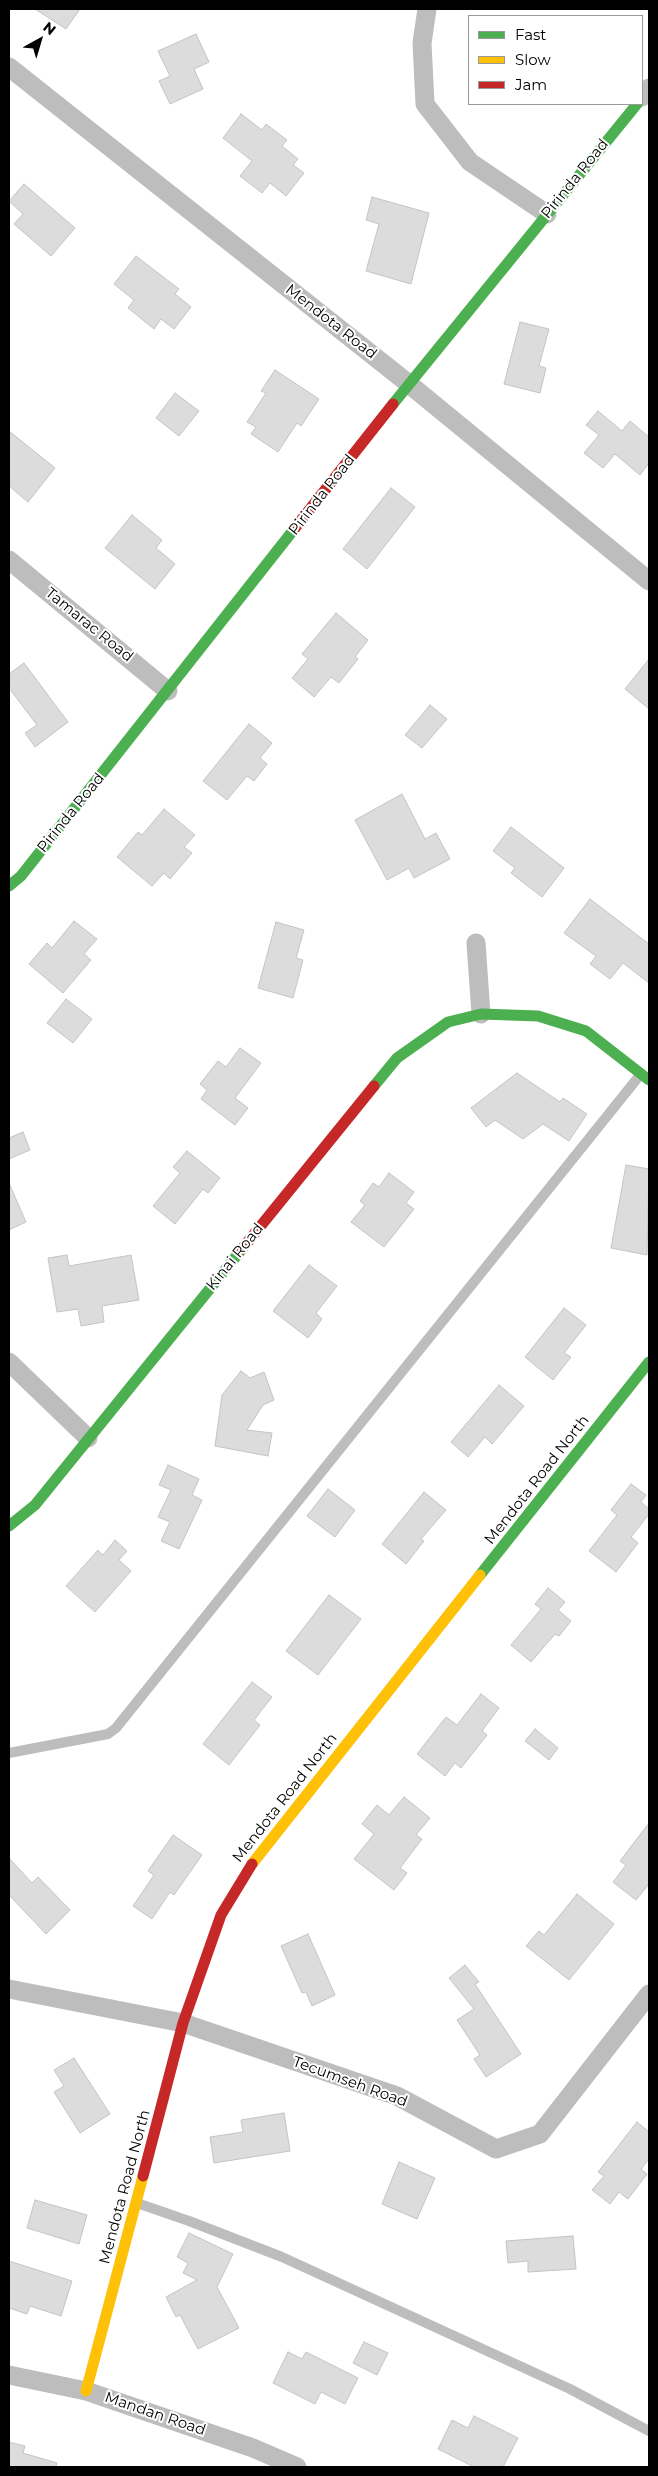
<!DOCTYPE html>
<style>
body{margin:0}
#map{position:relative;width:658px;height:2476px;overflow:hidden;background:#fff;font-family:Montserrat,sans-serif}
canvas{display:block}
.frame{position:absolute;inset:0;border:10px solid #000;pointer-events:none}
.legend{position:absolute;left:468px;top:15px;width:175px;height:90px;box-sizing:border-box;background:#fff;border:1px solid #999;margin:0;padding:6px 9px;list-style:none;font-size:15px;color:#000}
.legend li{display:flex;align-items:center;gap:10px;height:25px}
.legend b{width:25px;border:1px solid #999}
.north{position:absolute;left:15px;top:15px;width:50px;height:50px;-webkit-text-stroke:4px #fff;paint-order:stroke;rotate:39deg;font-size:14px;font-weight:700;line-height:20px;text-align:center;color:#000}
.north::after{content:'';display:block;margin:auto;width:18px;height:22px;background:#000;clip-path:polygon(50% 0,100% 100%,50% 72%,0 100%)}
</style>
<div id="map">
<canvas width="658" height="2476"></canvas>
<div class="frame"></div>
<ul class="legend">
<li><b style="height:6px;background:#4caf50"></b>Fast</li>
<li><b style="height:6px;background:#ffc107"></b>Slow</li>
<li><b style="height:6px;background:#c62828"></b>Jam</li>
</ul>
<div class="north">N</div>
</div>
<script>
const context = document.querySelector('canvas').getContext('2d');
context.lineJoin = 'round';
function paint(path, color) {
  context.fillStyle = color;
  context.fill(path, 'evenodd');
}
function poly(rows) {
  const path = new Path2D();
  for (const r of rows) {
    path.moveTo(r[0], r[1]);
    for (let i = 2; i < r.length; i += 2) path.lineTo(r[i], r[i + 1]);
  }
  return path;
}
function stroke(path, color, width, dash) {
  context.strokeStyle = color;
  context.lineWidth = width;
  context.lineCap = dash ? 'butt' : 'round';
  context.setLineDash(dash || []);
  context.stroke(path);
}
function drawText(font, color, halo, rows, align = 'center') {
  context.font = font + ' Montserrat,sans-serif';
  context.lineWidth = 4;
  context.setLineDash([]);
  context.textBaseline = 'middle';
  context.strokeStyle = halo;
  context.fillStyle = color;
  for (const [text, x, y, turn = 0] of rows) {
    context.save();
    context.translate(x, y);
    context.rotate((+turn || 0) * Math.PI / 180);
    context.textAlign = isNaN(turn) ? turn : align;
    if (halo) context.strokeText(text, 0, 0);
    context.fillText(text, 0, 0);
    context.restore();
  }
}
const building = poly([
 [35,9,80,9,66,29,35,9],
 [196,34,209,62,194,69,203,89,170,104,159,81,170,76,158,51,196,34],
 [241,114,262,130,266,124,287,140,282,146,298,159,293,165,304,173,286,196,270,183,262,193,240,176,252,161,223,138,241,114],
 [24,184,75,228,51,256,14,224,23,214,9,201,24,184],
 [372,197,429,213,411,284,366,271,379,224,366,220,372,197],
 [136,256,179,289,175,294,191,307,174,329,161,319,154,329,128,308,134,300,114,284,136,256],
 [520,322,549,329,539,366,546,368,540,393,504,384,520,322],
 [275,370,319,399,301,426,297,423,278,452,251,434,256,427,247,422,266,393,261,391,275,370],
 [175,393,199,411,179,436,156,418,175,393],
 [598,411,622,431,630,421,649,437,649,463,640,475,615,454,603,468,584,453,599,435,586,425,598,411],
 [9,431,55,468,28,502,9,486,9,431],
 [391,488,415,507,367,569,343,549,391,488],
 [132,515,162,540,156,548,175,564,155,589,105,548,132,515],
 [336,613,368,640,355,657,358,659,339,683,331,677,314,697,292,678,308,659,302,654,336,613],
 [649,659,649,709,625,689,649,659],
 [24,663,68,722,35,747,25,733,37,725,9,688,9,674,24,663],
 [430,705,447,719,422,748,405,735,430,705],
 [249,724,272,743,260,758,267,764,254,781,247,776,227,800,203,781,249,724],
 [402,794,425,839,436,833,450,859,414,878,409,868,387,880,355,820,402,794],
 [164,809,195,835,184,847,192,853,170,879,164,873,152,886,117,857,138,832,142,835,164,809],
 [511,827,564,868,542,897,511,873,515,868,493,851,511,827],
 [590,899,649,944,649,983,623,963,610,979,590,964,596,956,564,933,590,899],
 [74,921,97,939,84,954,91,960,63,993,29,964,47,943,52,948,74,921],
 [276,922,304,930,296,958,303,960,293,998,258,988,276,922],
 [66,999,92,1019,73,1043,47,1023,66,999],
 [240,1048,261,1063,235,1098,248,1108,235,1125,201,1099,207,1090,200,1084,218,1061,226,1067,240,1048],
 [517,1073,560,1102,563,1098,587,1114,569,1141,543,1124,523,1139,495,1120,486,1127,471,1108,517,1073],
 [23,1132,30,1150,9,1159,9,1138,23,1132],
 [187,1151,220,1178,208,1193,203,1189,175,1224,153,1206,180,1173,173,1167,187,1151],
 [626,1165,649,1169,647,1255,611,1248,626,1165],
 [389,1173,414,1192,406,1203,414,1209,384,1247,351,1222,365,1205,360,1201,373,1183,379,1187,389,1173],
 [9,1183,26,1222,9,1230,9,1183],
 [67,1255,69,1266,131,1255,139,1300,102,1306,104,1322,81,1326,78,1309,57,1312,48,1258,67,1255],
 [309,1265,337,1286,316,1313,322,1319,308,1338,273,1311,309,1265],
 [564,1308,586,1325,564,1353,571,1357,553,1380,525,1357,564,1308],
 [241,1371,250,1378,264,1372,274,1400,263,1405,247,1430,272,1433,268,1456,215,1446,222,1395,241,1371],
 [499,1385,524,1406,492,1444,485,1437,468,1457,451,1442,499,1385],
 [168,1465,199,1479,192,1495,202,1500,179,1549,161,1541,170,1522,158,1517,171,1490,159,1485,168,1465],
 [631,1484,646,1495,641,1502,649,1509,649,1514,631,1537,638,1543,616,1572,589,1551,617,1515,611,1510,631,1484],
 [328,1489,355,1510,335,1537,307,1516,328,1489],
 [424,1492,446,1510,421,1539,424,1541,406,1564,382,1544,424,1492],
 [115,1540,127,1551,119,1560,131,1571,95,1612,66,1586,98,1550,103,1555,115,1540],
 [548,1588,565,1602,558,1610,571,1621,559,1636,555,1634,531,1662,511,1645,541,1609,535,1604,548,1588],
 [329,1595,361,1619,318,1675,286,1651,329,1595],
 [252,1682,272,1697,254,1720,260,1725,229,1765,203,1744,252,1682],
 [481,1694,499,1708,482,1731,487,1735,461,1768,455,1763,445,1776,417,1754,446,1717,457,1725,481,1694],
 [535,1729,558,1748,549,1760,525,1741,535,1729],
 [404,1797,430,1818,416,1835,422,1839,400,1868,407,1873,394,1890,354,1859,374,1834,362,1824,377,1805,389,1815,404,1797],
 [649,1823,649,1884,636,1900,613,1882,626,1865,620,1861,649,1823],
 [173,1835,202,1855,174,1895,170,1892,152,1919,133,1906,154,1875,148,1871,173,1835],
 [9,1858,32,1883,38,1877,70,1910,46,1934,9,1895,9,1858],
 [577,1894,614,1924,569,1980,526,1946,539,1931,544,1935,577,1894],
 [308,1934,335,1995,312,2006,306,1992,302,1993,281,1946,308,1934],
 [465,1965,479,1982,475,1984,521,2054,486,2077,474,2059,480,2055,457,2020,474,2009,449,1978,465,1965],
 [74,2058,110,2114,80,2133,54,2092,64,2086,54,2070,74,2058],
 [284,2113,290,2151,214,2163,210,2137,243,2132,241,2120,284,2113],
 [637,2122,649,2132,649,2159,641,2169,647,2174,628,2199,619,2192,610,2204,592,2190,604,2176,598,2172,637,2122],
 [399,2162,435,2178,417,2219,382,2204,399,2162],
 [35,2200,87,2215,79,2244,27,2228,35,2200],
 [189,2233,233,2254,217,2287,239,2328,198,2349,180,2315,176,2317,166,2297,197,2280,183,2273,188,2263,177,2257,189,2233],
 [573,2236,576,2269,528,2272,528,2261,508,2263,506,2241,573,2236],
 [9,2261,72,2281,61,2316,30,2306,27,2314,9,2308,9,2261],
 [364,2342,388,2353,377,2375,353,2363,364,2342],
 [288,2352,302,2359,306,2352,358,2378,345,2404,321,2392,315,2404,273,2383,288,2352],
 [474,2416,518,2438,503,2467,474,2467,438,2449,452,2420,468,2428,474,2416],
 [9,2442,25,2446,23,2453,57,2463,56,2467,9,2467,9,2442]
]);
paint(building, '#dcdcdc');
stroke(building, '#c4c4c4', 1);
stroke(poly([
 [9,1753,108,1734,116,1728,640,1075],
 [137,2203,189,2221,282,2257,570,2389,649,2431]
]), '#bdbdbd', 10);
stroke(poly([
 [427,9,422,43,425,104,470,162,547,214],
 [9,67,409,384,649,581],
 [642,97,649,88],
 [9,560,168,691],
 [476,943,481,1014],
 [9,1362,88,1438],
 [9,1989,183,2023,397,2096,496,2149,540,2134,649,1994],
 [9,2375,86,2391,253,2448,297,2467]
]), '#bdbdbd', 19);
stroke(poly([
 [393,404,637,104],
 [9,886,21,876,295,528],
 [374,1086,397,1058,448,1022,481,1014,538,1016,586,1031,649,1080],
 [9,1526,35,1505,242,1249],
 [480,1575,649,1362]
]), '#4caf50', 11);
stroke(poly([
 [252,1864,480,1575],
 [86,2391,143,2176]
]), '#ffc107', 11);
stroke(poly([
 [295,528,393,404],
 [242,1249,374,1086],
 [143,2176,183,2023,221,1915,252,1864]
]), '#c62828', 11);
drawText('15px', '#000', '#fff', [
 ["Pirinda Road",575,179,-51],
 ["Mendota Road",331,322,38],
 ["Pirinda Road",322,495,-52],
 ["Tamarac Road",89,625,39],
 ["Pirinda Road",71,813,-51],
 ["Kinai Road",235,1257,-51],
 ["Mendota Road North",537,1480,-52],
 ["Mendota Road North",285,1798,-52],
 ["Tecumseh Road",350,2082,20],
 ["Mendota Road North",125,2187,-75],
 ["Mandan Road",155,2414,19]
]);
</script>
